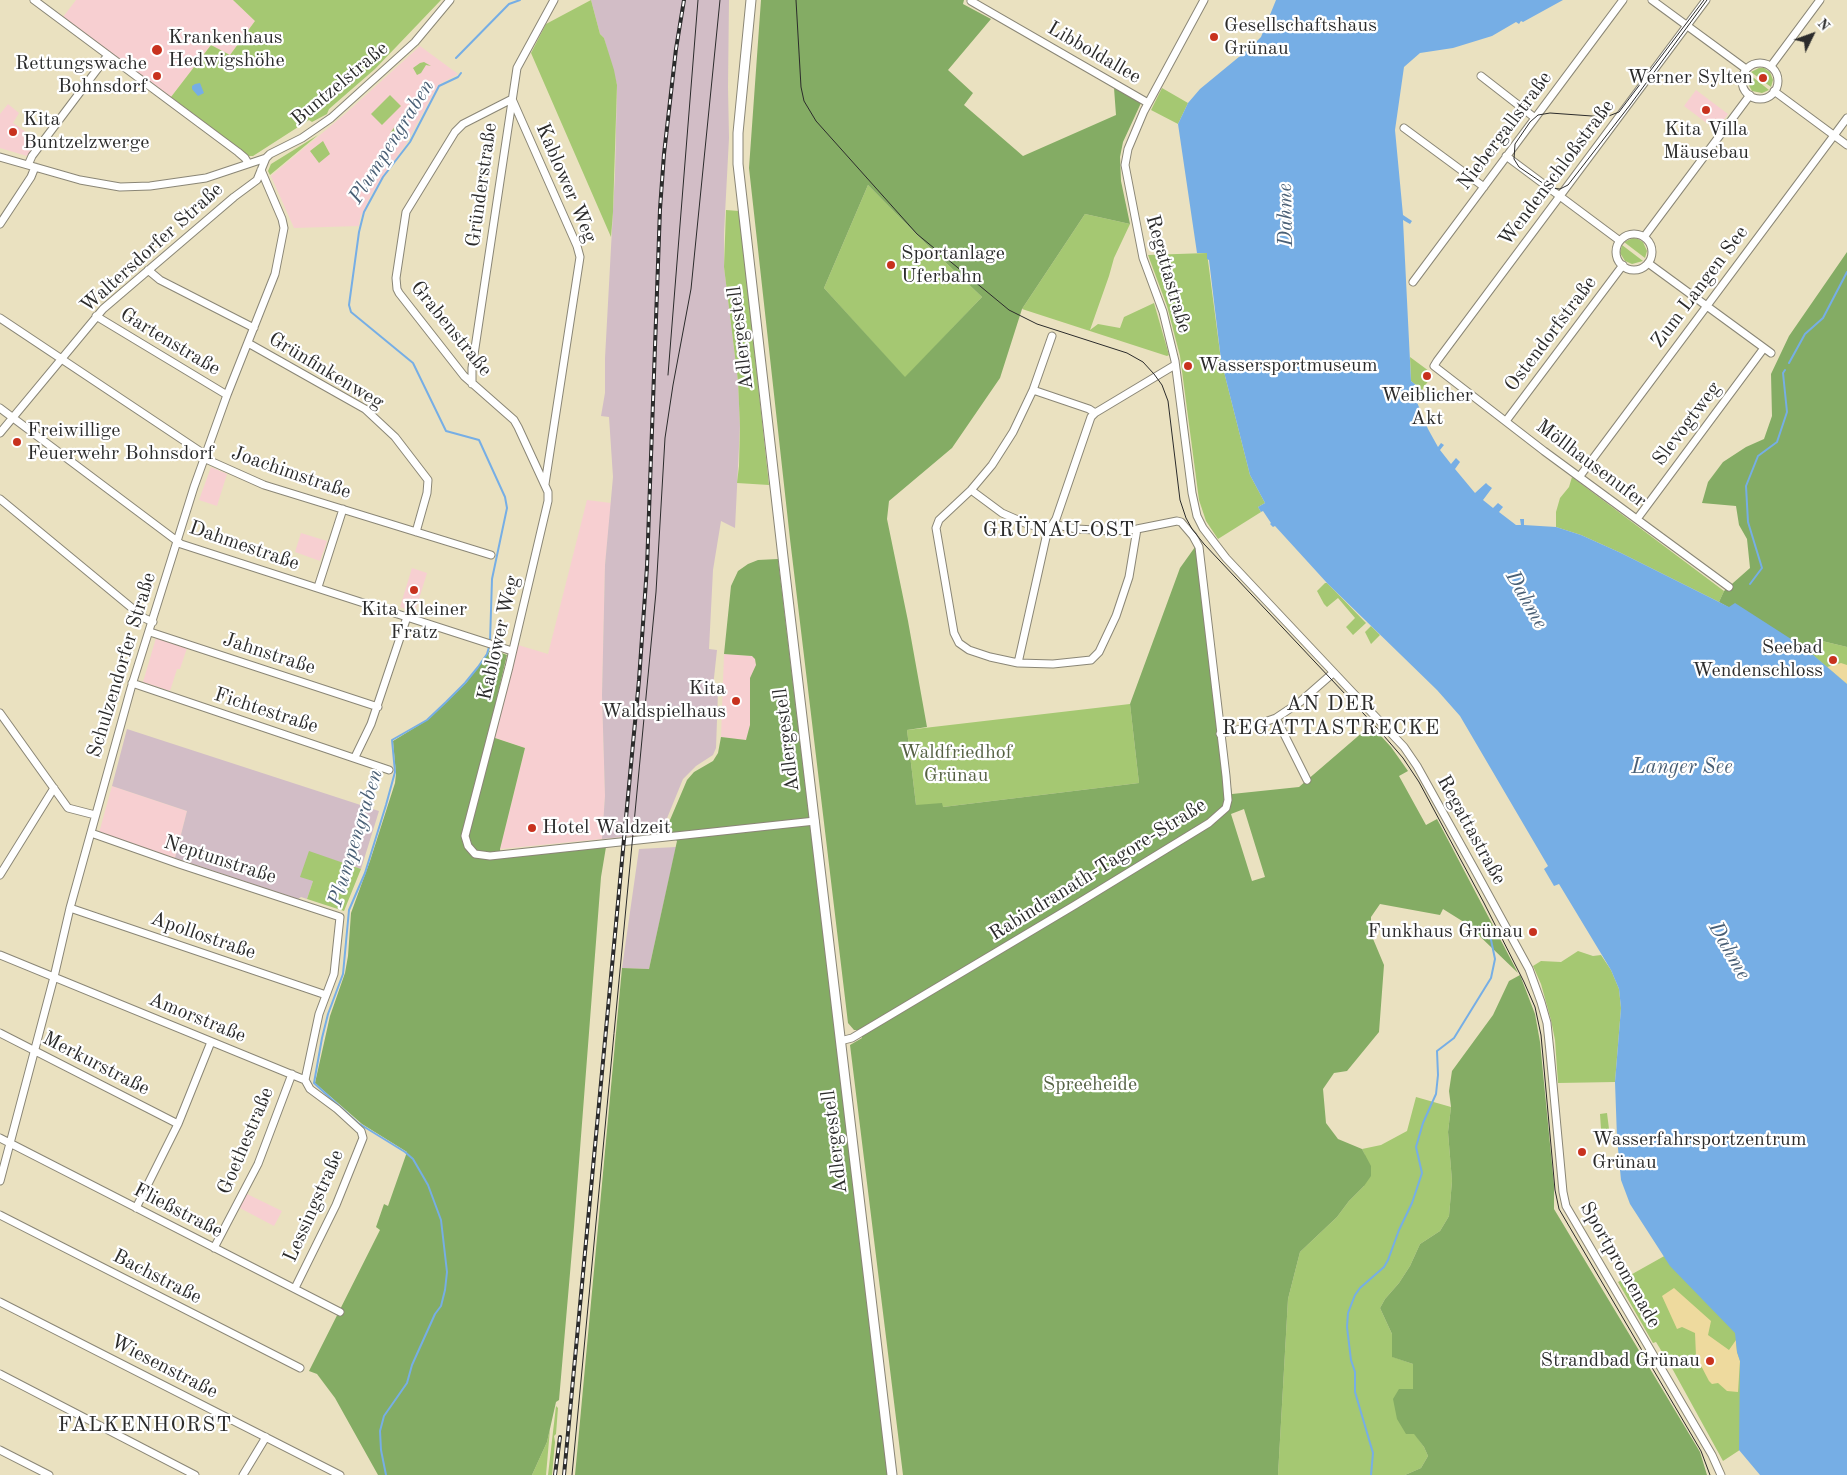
<!DOCTYPE html>
<meta charset="utf-8">
<style>
body{margin:0}
#map{position:relative;width:1847px;height:1475px;overflow:hidden;background:#eae1c0;font-family:"Old Standard TT",serif}
canvas{display:block}
.north{position:absolute;left:1787px;top:10px;width:50px;height:50px;-webkit-text-stroke:4px #fff;paint-order:stroke;rotate:48deg;font-size:14px;font-weight:700;line-height:20px;text-align:center;color:#2b2b2b}
.north::after{content:'';display:block;margin:auto;width:18px;height:22px;background:#2b2b2b;clip-path:polygon(50% 0,100% 100%,50% 72%,0 100%)}
</style>
<div id="map">
<canvas width="1847" height="1475"></canvas>
<div class="north">N</div>
</div>
<script>
const context = document.querySelector('canvas').getContext('2d');
context.lineJoin = 'round';
function paint(path, color) {
  context.fillStyle = color;
  context.fill(path, 'evenodd');
}
function poly(rows) {
  const path = new Path2D();
  for (const r of rows) {
    if (r.length === 3) {
      path.moveTo(r[0] + r[2], r[1]);
      path.arc(r[0], r[1], r[2], 0, 2 * Math.PI);
      continue;
    }
    path.moveTo(r[0], r[1]);
    for (let i = 2; i < r.length; i += 2) path.lineTo(r[i], r[i + 1]);
  }
  return path;
}
function stroke(path, color, width, dash) {
  context.strokeStyle = color;
  context.lineWidth = width;
  context.lineCap = dash ? 'butt' : 'round';
  context.setLineDash(dash || []);
  context.stroke(path);
}
function drawText(font, color, halo, rows, align = 'center') {
  context.font = font + ' "Old Standard TT",serif';
  context.lineWidth = 4.5;
  context.setLineDash([]);
  context.textBaseline = 'middle';
  context.strokeStyle = halo;
  context.fillStyle = color;
  for (const [text, x, y, turn = 0] of rows) {
    context.save();
    context.translate(x, y);
    context.rotate((+turn || 0) * Math.PI / 180);
    context.textAlign = isNaN(turn) ? turn : align;
    if (halo) context.strokeText(text, 0, 0);
    context.fillText(text, 0, 0);
    context.restore();
  }
}
paint(poly([
 [76,0,233,0,255,21,230,55,211,45,171,97,63,17],
 [420,46,458,74,438,85,406,144,382,177,370,197,360,218,359,226,294,228,271,176,345,114],
 [1696,90,1728,114,1716,130,1684,106],
 [8,104,19,113,13,123,39,141,27,156,0,148,0,114],
 [211,467,227,474,217,506,199,500],
 [587,500,611,503,605,565,602,695,605,796,602,839,500,849,525,748,495,738,518,645,548,654],
 [301,533,327,541,320,561,295,552],
 [412,568,427,573,415,612,400,607],
 [156,638,187,648,180,669,177,669,170,691,143,682],
 [724,654,752,656,755,659,756,665,753,672,750,725,746,740,721,737],
 [112,786,187,811,175,858,99,833],
 [245,1193,282,1211,274,1226,238,1207]
]), '#f7cfd1');
paint(poly([
 [591,0,729,0,728,87,729,138,724,233,724,267,738,381,740,426,735,528,721,521,713,570,709,649,717,650,713,687,718,692,716,748,713,755,696,766,683,779,661,833,602,839,605,796,602,695,605,565,613,477,609,417,601,416,605,393,605,358,615,174,617,85,604,38,600,34],
 [127,729,379,811,361,869,309,852,313,881,307,899,301,897,298,899,175,858,187,811,112,786],
 [676,847,649,969,622,968,639,849]
]), '#d2bdc6');
paint(poly([
 [233,0,441,0,375,69,329,109,327,114,312,122,309,120,253,156,249,156,171,97,211,45,230,55,255,21],
 [591,0,600,34,604,38,614,70,617,85,613,212,611,237,531,53,546,24],
 [424,62,431,66,426,65,421,73,417,75,413,68,420,63],
 [1759,68,1764,68,1770,72,1773,80,1771,87,1751,72],
 [1749,74,1769,90,1762,93,1752,91,1747,82],
 [1162,88,1188,103,1178,124,1151,110],
 [422,91,425,93,393,135,390,133],
 [390,95,401,106,382,125,371,114],
 [318,135,270,175,268,171,271,164],
 [323,141,330,154,319,163,310,151],
 [868,185,923,241,982,297,905,378,824,288],
 [726,210,739,211,769,485,737,483,739,466,740,427,738,381,724,267],
 [1085,214,1130,224,1114,258,1109,276,1090,330,1098,324,1120,328,1124,317,1154,303,1169,355,1167,356,1022,309],
 [1633,238,1638,239,1643,242,1647,251,1645,258,1624,242],
 [1622,245,1643,261,1632,264,1625,261,1620,253],
 [1207,253,1221,360,1250,475,1265,503,1258,507,1261,512,1218,539,1206,521,1199,500,1180,356,1167,306,1148,255],
 [1410,357,1433,374,1422,390,1411,381],
 [1572,477,1724,591,1719,602,1621,553,1581,535,1556,527,1556,512,1560,498,1569,487],
 [1325,583,1327,583,1335,591,1366,623,1353,635,1346,627,1355,618,1338,598,1327,607,1324,604,1317,591],
 [1371,626,1380,635,1371,644,1365,632],
 [1818,640,1847,647,1847,684,1809,652],
 [1130,704,1139,783,943,807,916,805,907,730],
 [309,851,361,869,344,911,307,899,313,881,300,877],
 [1578,951,1593,956,1601,955,1611,970,1619,989,1621,1008,1615,1082,1558,1083,1555,1040,1551,1020,1541,984,1533,966,1541,961,1561,962],
 [1416,1097,1451,1107,1448,1132,1452,1181,1449,1216,1440,1231,1420,1244,1410,1266,1399,1283,1385,1299,1380,1308,1392,1334,1393,1357,1413,1364,1413,1389,1408,1433,1414,1433,1424,1447,1428,1456,1421,1468,1405,1475,1278,1475,1288,1299,1300,1252,1337,1217,1349,1201,1364,1186,1365,1155,1362,1149,1381,1145,1407,1131],
 [1607,1113,1609,1129,1601,1129,1600,1114],
 [1675,1250,1751,1324,1758,1438,1723,1461,1673,1370,1656,1342,1653,1343,1618,1282],
 [556,1406,558,1408,556,1434,554,1436,555,1442,552,1475,548,1475],
 [550,1429,546,1475,532,1475,547,1442]
]), '#a5c872');
paint(poly([
 [761,0,964,0,963,4,991,19,948,70,973,93,964,105,1023,156,1116,115,1114,88,1141,103,1123,142,1120,157,1121,181,1130,224,1085,214,1022,309,1000,378,952,448,889,501,887,519,908,621,927,727,907,730,916,805,942,803,943,807,1139,783,1130,704,1180,568,1195,547,1232,794,1299,787,1371,725,1391,747,1408,771,1399,776,1426,825,1437,819,1518,973,1467,924,1443,909,1440,915,1380,904,1371,917,1371,934,1384,965,1379,1032,1347,1071,1334,1073,1323,1089,1326,1123,1338,1139,1362,1149,1371,1166,1371,1176,1364,1186,1349,1201,1337,1217,1300,1252,1288,1299,1278,1475,903,1475,850,1045,862,1038,860,1030,854,1030,848,1023,790,539,749,168],
 [868,185,923,241,982,297,905,377,824,288],
 [1244,809,1265,877,1252,881,1231,814],
 [1847,252,1847,647,1818,640,1809,652,1719,602,1724,591,1750,568,1747,539,1739,525,1736,506,1702,503,1708,482,1723,462,1746,447,1764,439,1772,416,1771,374,1789,336],
 [778,559,888,1475,575,1475,622,968,649,969,677,841,668,831,667,827,687,780,694,772,713,761,718,753,721,737,746,740,750,725,750,678,756,665,755,659,752,656,724,654,731,586,738,571,748,564,758,560],
 [491,649,507,655,488,735,495,738,525,748,500,849,501,857,606,847,601,877,574,1227,559,1400,556,1402,547,1442,532,1475,378,1475,335,1398,317,1374,309,1371,380,1230,376,1227,384,1204,388,1206,407,1152,362,1124,315,1083,330,1016,345,973,348,956,351,913,370,861,395,783,396,774,393,741,429,719,466,683],
 [1520,975,1535,1014,1540,1042,1554,1185,1554,1209,1700,1452,1707,1475,1405,1475,1421,1468,1428,1456,1424,1447,1414,1434,1406,1434,1397,1419,1393,1399,1399,1389,1413,1389,1413,1364,1392,1357,1392,1334,1380,1308,1385,1299,1399,1283,1410,1266,1420,1244,1440,1231,1449,1216,1452,1181,1448,1132,1451,1107,1449,1091,1452,1071,1493,1015,1509,981]
]), '#84ac64');
paint(poly([
 [1841,663,1847,665,1847,684,1827,667],
 [1674,1288,1711,1321,1708,1335,1729,1350,1736,1340,1737,1352,1740,1361,1738,1392,1727,1391,1718,1383,1712,1384,1709,1381,1696,1356,1695,1333,1682,1327,1677,1329,1662,1296]
]), '#eeda9e');
paint(poly([
 [1276,0,1563,0,1523,22,1521,21,1519,24,1516,22,1492,36,1453,48,1420,53,1404,67,1395,130,1403,215,1412,221,1410,224,1403,220,1411,381,1422,390,1417,396,1414,395,1428,429,1438,447,1441,443,1444,445,1440,450,1451,464,1456,458,1460,462,1455,469,1475,493,1486,483,1488,485,1492,488,1483,500,1493,508,1498,503,1503,507,1499,512,1516,525,1521,525,1520,519,1524,519,1524,525,1556,527,1581,535,1621,553,1729,607,1735,603,1805,648,1847,684,1847,1475,1760,1475,1739,1450,1740,1361,1737,1352,1735,1333,1670,1266,1630,1204,1621,1180,1617,1138,1615,1082,1621,1008,1619,989,1611,970,1559,884,1554,886,1544,869,1548,866,1460,716,1437,690,1327,583,1275,526,1273,527,1270,524,1271,523,1263,511,1261,512,1258,507,1265,503,1250,475,1221,360,1209,260,1207,259,1207,253,1197,253,1178,124,1188,103,1200,89,1251,47,1261,37],
 [200,83,204,93,198,96,192,89,192,86,195,84]
]), '#76aee5');
stroke(poly([
 [456,58,509,4,520,0],
 [461,73,458,77,439,86,410,142,383,177,364,212,359,232,349,305,351,312,413,363,446,431,479,440,505,497,507,508,492,579,490,642],
 [1789,363,1805,334,1823,318,1847,272],
 [1750,584,1762,568,1748,522,1746,486,1758,456,1777,442,1787,412,1783,373,1785,370],
 [386,1475,381,1450,380,1431,384,1416,407,1383,412,1365,435,1314,441,1306,445,1290,447,1272,441,1220,428,1185,413,1159,405,1152,358,1123,314,1083,322,1038,328,1014,343,974,349,910,365,873,386,805,395,772,392,740,427,720,446,702,465,683,478,667,487,654,489,647],
 [1371,1475,1373,1453,1355,1392,1355,1372,1351,1360,1347,1327,1348,1313,1355,1295,1360,1288,1384,1267,1388,1260,1399,1230,1412,1203,1422,1173,1416,1147,1423,1123,1436,1094,1438,1075,1437,1051,1454,1038,1491,978,1495,959,1490,935]
]), '#76aee5', 2);
const minor = poly([
 [34,0,238,152,245,158,248,163],
 [1204,0,1144,111,1128,149,1125,165,1143,258,1163,312,1175,361,1192,493,1197,516,1203,528,1226,558,1404,747,1417,766,1476,872,1529,969,1541,1002,1547,1023,1550,1052,1563,1192,1566,1206,1712,1455,1721,1475],
 [1652,0,1746,69],
 [1706,0,1437,361,1434,366,1544,451,1729,587],
 [971,1,1148,103],
 [1760,81,18],
 [1771,66,1820,0],
 [1481,76,1535,118],
 [1774,91,1847,145],
 [512,99,463,124,455,132,406,212,396,278,397,289,399,293,464,376,514,420,518,427,548,492,548,501,509,667,465,836,468,846,475,854,490,856,815,821],
 [512,99,577,246,580,257,545,484],
 [1404,128,1484,187],
 [1506,156,1620,241],
 [0,157,80,180,120,187,150,186,206,178,266,158,270,154,302,138,331,118,415,42,450,0],
 [28,165,32,156,108,55],
 [0,224,31,177,35,167],
 [1634,252,18],
 [1644,237,1750,95],
 [1648,263,1771,353],
 [148,270,160,280,254,328],
 [1413,282,1623,0],
 [96,316,227,395],
 [0,318,201,452,208,460,264,485,491,555],
 [1052,336,1033,390,1013,432,992,465,971,490,939,520,936,528,954,633,959,643,969,650,990,657,1018,663,1053,664,1091,660,1099,652,1116,616,1129,577,1137,529],
 [248,343,365,409,395,437,428,480,427,493,416,532],
 [472,384,472,368,517,68,554,0],
 [1033,390,1089,409,1095,413],
 [0,408,181,544,512,651],
 [1506,421,1623,265],
 [0,433,103,309,234,197,257,180,266,158],
 [1580,476,1847,118],
 [0,499,144,618,153,622],
 [1637,519,1764,348],
 [318,587,343,509],
 [150,632,378,707],
 [1018,663,1047,533,1056,519,1091,417,1095,413,1175,365],
 [132,683,389,770],
 [0,713,68,808,95,815],
 [1276,718,1307,780],
 [1220,734,1253,726,1276,718,1300,702,1333,673],
 [355,757,371,724,407,617],
 [91,833,179,864,340,917,334,974,319,1014,305,1080],
 [0,875,54,788],
 [70,908,326,995],
 [0,955,305,1080,310,1089,337,1109,361,1131,363,1138,336,1205,295,1288],
 [0,1033,178,1124],
 [840,1041,852,1038,1075,905,1209,823,1226,808,1228,800,1226,776,1199,547,1193,536,1181,522,1177,521,1137,529,1112,531,1077,529,1057,525,1044,528,1027,524,1002,513,971,490],
 [0,1138,340,1312],
 [0,1181,54,977,70,908,131,688,194,487,227,395,275,274,284,228,282,219,261,170],
 [136,1208,178,1124,211,1042],
 [0,1215,300,1368],
 [214,1248,258,1164,292,1074],
 [0,1302,340,1475],
 [0,1374,195,1475],
 [0,1450,49,1475],
 [243,1475,266,1437]
]);
const major = poly([
 [751,0,738,133,738,164,783,557,892,1475]
]);
stroke(minor, '#8a8676', 9);
stroke(major, '#8a8676', 11);
stroke(minor, '#fff', 7);
stroke(major, '#fff', 9);
stroke(poly([
 [796,0,801,87,804,101,816,121,917,234,1009,310,1037,324,1127,353,1143,362,1154,374,1162,385,1168,401,1180,500,1186,518,1192,529,1204,544,1378,729,1403,758,1419,782,1484,903,1524,982,1535,1007,1541,1035,1555,1190,1559,1209,1701,1451,1710,1475],
 [1704,0,1619,112,1606,117,1550,113,1538,115,1530,122,1515,144,1514,159,1519,167,1550,188,1560,189,1568,185,1630,105,1707,0],
 [668,375,698,0],
 [572,1475,656,592,665,438,673,385,691,289,720,0]
]), '#2b2b2b', 1);
const rail = poly([
 [555,1475,560,1437],
 [564,1475,639,680,647,567,660,209,664,154,676,49,684,0]
]);
stroke(rail, '#2b2b2b', 4);
stroke(rail, '#fff', 2, [5.5]);
for (const [x, y, r, color] of [
 [1214,37,5,"#c8321e"],
 [157,50,6,"#c8321e"],
 [157,76,5,"#c8321e"],
 [1763,78,5,"#c8321e"],
 [1706,110,5,"#c8321e"],
 [13,132,5,"#c8321e"],
 [891,265,5,"#c8321e"],
 [1188,366,5,"#c8321e"],
 [1427,376,5,"#c8321e"],
 [17,442,5,"#c8321e"],
 [414,590,5,"#c8321e"],
 [1833,660,5,"#c8321e"],
 [736,701,5,"#c8321e"],
 [532,828,5,"#c8321e"],
 [1533,932,5,"#c8321e"],
 [1582,1152,5,"#c8321e"],
 [1710,1361,5,"#c8321e"]
]) {
  const dot = new Path2D();
  dot.arc(x, y, r, 0, 2 * Math.PI);
  context.fillStyle = color;
  context.fill(dot);
  stroke(dot, '#fff', 2);
}
drawText('20px', '#2b2b2b', '#fff', [
 ["Gesellschaftshaus",1224,26],
 ["Grünau",1224,49],
 ["Krankenhaus",168,38],
 ["Hedwigshöhe",168,61],
 ["Rettungswache",147,64,"right"],
 ["Bohnsdorf",147,87,"right"],
 ["Werner Sylten",1753,78,"right"],
 ["Kita",23,120],
 ["Buntzelzwerge",23,143],
 ["Kita Villa",1706,130,"center"],
 ["Mäusebau",1706,153,"center"],
 ["Sportanlage",901,254],
 ["Uferbahn",901,277],
 ["Wassersportmuseum",1198,366],
 ["Weiblicher",1427,396,"center"],
 ["Akt",1427,419,"center"],
 ["Freiwillige",27,431],
 ["Feuerwehr Bohnsdorf",27,454],
 ["Kita Kleiner",414,610,"center"],
 ["Fratz",414,633,"center"],
 ["Seebad",1823,648,"right"],
 ["Wendenschloss",1823,671,"right"],
 ["Kita",726,689,"right"],
 ["Waldspielhaus",726,712,"right"],
 ["Hotel Waldzeit",542,828],
 ["Funkhaus Grünau",1523,932,"right"],
 ["Wasserfahrsportzentrum",1592,1140],
 ["Grünau",1592,1163],
 ["Strandbad Grünau",1700,1361,"right"]
], 'left');
drawText('20px', '#2b2b2b', '#fff', [
 ["Libboldallee",1094,53,30],
 ["Buntzelstraße",340,84,-40],
 ["Niebergallstraße",1505,131,-53],
 ["Wendenschloßstraße",1557,173,-53],
 ["Kablower Weg",566,183,67],
 ["Gründerstraße",482,185,-82],
 ["Waltersdorfer Straße",152,248,-42],
 ["Regattastraße",1168,274,74],
 ["Zum Langen See",1700,287,-53],
 ["Grabenstraße",451,329,51],
 ["Ostendorfstraße",1551,334,-53],
 ["Adlergestell",741,338,-97],
 ["Gartenstraße",170,342,31],
 ["Grünfinkenweg",326,371,31],
 ["Slevogtweg",1687,424,-53],
 ["Möllhausenufer",1591,464,37],
 ["Joachimstraße",291,473,19],
 ["Dahmestraße",244,546,19],
 ["Kablower Weg",499,638,-77],
 ["Jahnstraße",269,654,18],
 ["Schulzendorfer Straße",122,665,-73],
 ["Fichtestraße",266,711,18],
 ["Adlergestell",787,740,-97],
 ["Regattastraße",1471,830,61],
 ["Neptunstraße",220,860,18],
 ["Rabindranath-Tagore-Straße",1098,870,-32],
 ["Apollostraße",203,936,19],
 ["Amorstraße",197,1018,22],
 ["Merkurstraße",96,1064,27],
 ["Goethestraße",246,1141,-67],
 ["Adlergestell",835,1142,-97],
 ["Lessingstraße",314,1206,-66],
 ["Fließstraße",178,1211,27],
 ["Sportpromenade",1620,1265,60],
 ["Bachstraße",157,1277,27],
 ["Wiesenstraße",164,1367,27]
]);
drawText('20px', '#566244', '#fff', [
 ["Waldfriedhof",956,753],
 ["Grünau",956,776],
 ["Spreeheide",1090,1085]
]);
drawText('italic 21px', '#495f75', '#fff', [
 ["Plumpengraben",392,142,-58],
 ["Dahme",1286,215,-91],
 ["Dahme",1526,600,60],
 ["Langer See",1682,767],
 ["Plumpengraben",356,838,-73],
 ["Dahme",1729,951,60]
]);
context.letterSpacing = '1px';
drawText('21px', '#2b2b2b', '#fff', [
 ["GRÜNAU-OST",1059,530],
 ["AN DER",1331,704],
 ["REGATTASTRECKE",1331,728],
 ["FALKENHORST",145,1425]
]);
context.letterSpacing = '0px';
</script>
